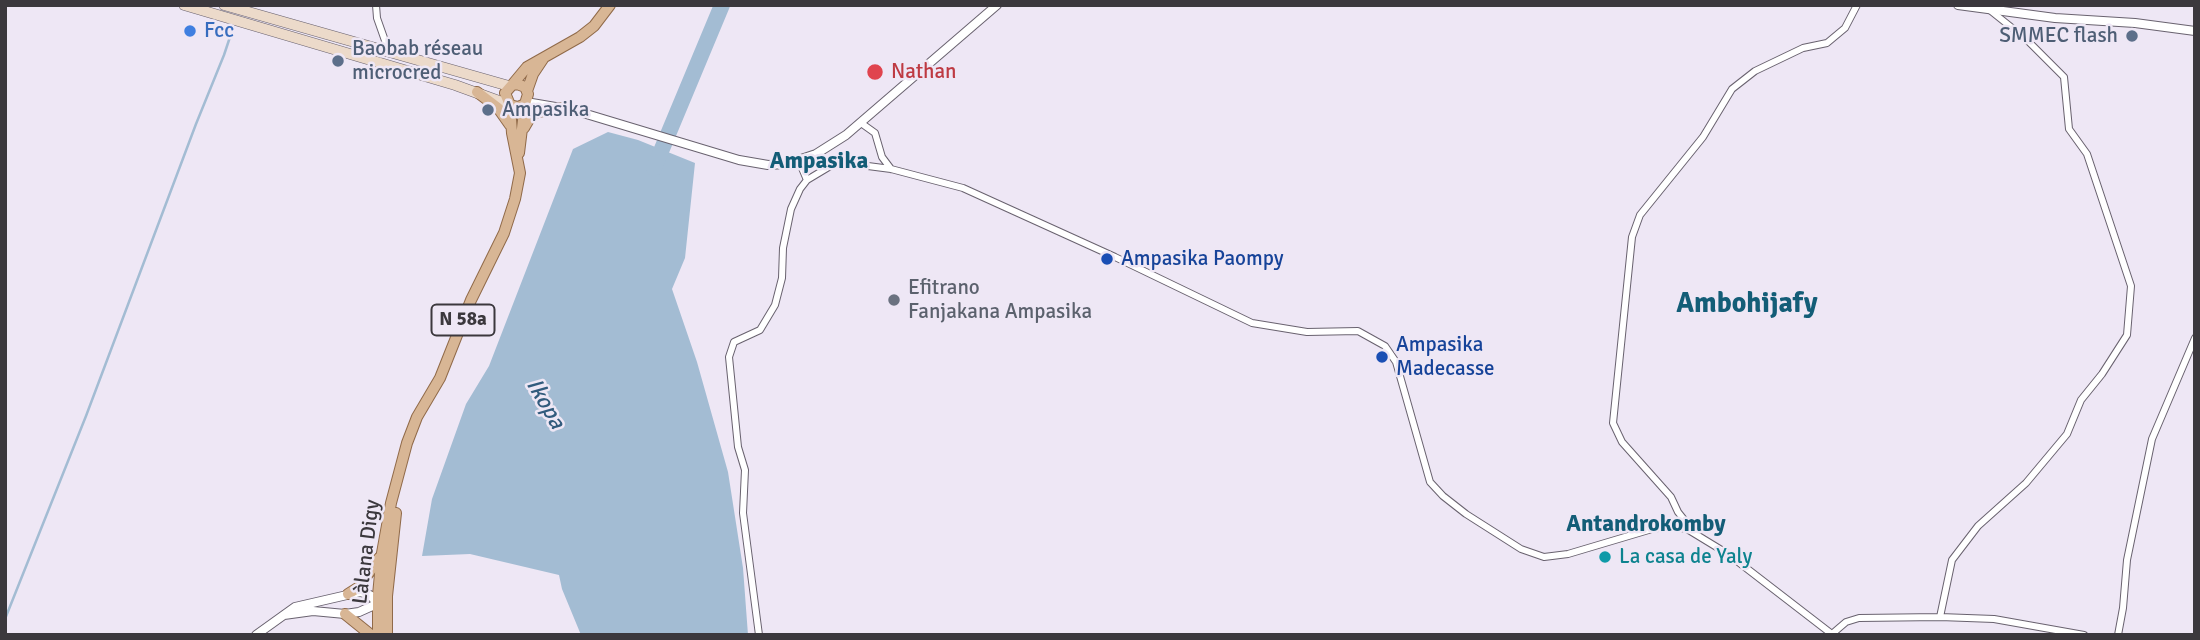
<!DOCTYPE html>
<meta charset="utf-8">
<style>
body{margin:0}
#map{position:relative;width:2200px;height:640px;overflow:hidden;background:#eee7f5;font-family:Signika,sans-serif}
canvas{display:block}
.frame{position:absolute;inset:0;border:7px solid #3b383d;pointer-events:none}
</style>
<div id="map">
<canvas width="2200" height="640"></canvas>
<div class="frame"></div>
</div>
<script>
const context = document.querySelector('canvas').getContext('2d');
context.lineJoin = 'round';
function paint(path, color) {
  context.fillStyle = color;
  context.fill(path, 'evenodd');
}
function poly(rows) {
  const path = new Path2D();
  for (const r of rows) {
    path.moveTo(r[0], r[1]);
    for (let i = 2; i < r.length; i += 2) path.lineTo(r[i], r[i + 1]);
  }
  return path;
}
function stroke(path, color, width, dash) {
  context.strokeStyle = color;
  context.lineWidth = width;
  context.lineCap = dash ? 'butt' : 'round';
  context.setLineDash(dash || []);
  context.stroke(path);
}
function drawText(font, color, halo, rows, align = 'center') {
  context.font = font + ' Signika,sans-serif';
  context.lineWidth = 5;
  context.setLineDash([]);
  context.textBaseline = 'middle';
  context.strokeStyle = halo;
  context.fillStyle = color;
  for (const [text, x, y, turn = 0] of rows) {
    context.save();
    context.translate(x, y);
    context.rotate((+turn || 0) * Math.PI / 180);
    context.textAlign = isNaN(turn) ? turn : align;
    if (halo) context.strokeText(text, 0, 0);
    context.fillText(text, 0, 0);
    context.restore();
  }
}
paint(poly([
 [608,132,638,140,695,163,685,258,672,289,697,362,728,472,743,568,748,635,581,635,562,589,559,575,470,554,422,556,432,499,466,404,489,366,573,149]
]), '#a3bcd3');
stroke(poly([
 [5,619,86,416,196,124,224,55,235,22]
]), '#a3bcd3', 2.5);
stroke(poly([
 [654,168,722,5]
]), '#a3bcd3', 16);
const minor = poly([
 [376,5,377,18,389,52],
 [861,123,875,133,882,157,891,169],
 [807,180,837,162,891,169,963,188,1115,257,1252,323,1307,332,1358,331,1385,346,1396,362,1430,482,1443,496,1466,514,1521,549,1544,557,1568,554,1652,529,1670,526,1687,529,1728,554,1833,635],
 [1694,532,1678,512,1671,497,1622,442,1613,423,1632,237,1640,215,1703,137,1732,89,1755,71,1803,48,1827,43,1845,28,1857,5],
 [1940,617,1994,619,2084,635],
 [1832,634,1846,622,1859,618,1940,617,1952,560,1978,526,2026,483,2067,434,2081,400,2102,374,2127,335,2131,286,2087,154,2069,129,2064,77,2026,39,1991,11],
 [759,635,743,513,745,470,738,447,729,357,734,342,760,330,775,305,782,278,783,248,791,209,800,189,807,180,799,161],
 [2118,635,2123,608,2127,560,2152,439,2195,338]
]);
const tertiary = poly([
 [1958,5,2055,18,2135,23,2195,31],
 [526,102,573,110,739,160,768,165,786,164,816,154,846,135,997,5],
 [284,615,313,611,345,614,359,612,379,603],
 [256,635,295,607,360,592,370,595,378,604]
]);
const secondary = poly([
 [184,5,455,85,510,105],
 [224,5,509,86]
]);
const primary = poly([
 [512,85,527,67,580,37,594,26,610,5],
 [527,91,533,74,543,59],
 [477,92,498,108,510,125],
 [524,128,531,116,537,112,564,108],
 [519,153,525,104],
 [348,594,359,587,379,558],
 [345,614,371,635],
 [378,635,378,595,382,553,391,503,407,443,417,417,440,378,471,300,504,233,515,199,520,173,512,133,510,105,505,93,512,85,517,84,525,87,528,94,525,104,518,107,510,105],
 [387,635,387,596,396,513]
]);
stroke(minor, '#69626f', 8);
stroke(tertiary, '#69626f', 10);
stroke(secondary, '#69626f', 11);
stroke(primary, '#906a49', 12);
stroke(minor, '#fff', 6);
stroke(tertiary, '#fff', 8);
stroke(secondary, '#ecdaca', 10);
stroke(primary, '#d8b695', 10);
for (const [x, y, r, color] of [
 [190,31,7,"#3f7fe0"],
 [2132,36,7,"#5c6f8a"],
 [338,61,7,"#5c6f8a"],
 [875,72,9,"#e0444e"],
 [488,110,7,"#5c6f8a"],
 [1107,259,7,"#1a4fb4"],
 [894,300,7,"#6b7280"],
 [1382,357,7,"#1a4fb4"],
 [1605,557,7,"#0f9aa8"]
]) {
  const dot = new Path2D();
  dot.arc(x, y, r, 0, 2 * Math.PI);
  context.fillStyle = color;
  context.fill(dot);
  stroke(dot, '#eee7f5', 2.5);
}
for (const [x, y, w] of [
 [463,320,63]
]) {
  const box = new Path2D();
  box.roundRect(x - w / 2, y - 15.5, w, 31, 5);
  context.fillStyle = '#eee7f5';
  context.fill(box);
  stroke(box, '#3b383d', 2);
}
drawText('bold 19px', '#3b383d', null, [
 ["N 58a",463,320]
]);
drawText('21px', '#366cbe', '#eee7f5', [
 ["Fcc",204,31]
], 'left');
drawText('21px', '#4e5e75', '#eee7f5', [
 ["SMMEC flash",2118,36,"right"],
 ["Baobab réseau",352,49],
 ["microcred",352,73],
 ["Ampasika",502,110]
], 'left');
drawText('21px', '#be3a42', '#eee7f5', [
 ["Nathan",891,72]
], 'left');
drawText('21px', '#164399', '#eee7f5', [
 ["Ampasika Paompy",1121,259],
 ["Ampasika",1396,345],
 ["Madecasse",1396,369]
], 'left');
drawText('21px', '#5b616d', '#eee7f5', [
 ["Efitrano",908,288],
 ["Fanjakana Ampasika",908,312]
], 'left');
drawText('21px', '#3b383d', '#eee7f5', [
 ["Làlana Digy",367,552,-83]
]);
drawText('21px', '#0d838f', '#eee7f5', [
 ["La casa de Yaly",1619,557]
], 'left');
drawText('bold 23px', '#135d77', '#eee7f5', [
 ["Ampasika",819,162],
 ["Antandrokomby",1646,525]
]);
drawText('italic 23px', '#325b7d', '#eee7f5', [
 ["Ikopa",545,404,60]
]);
drawText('bold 28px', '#135d77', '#eee7f5', [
 ["Ambohijafy",1747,305]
]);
</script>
